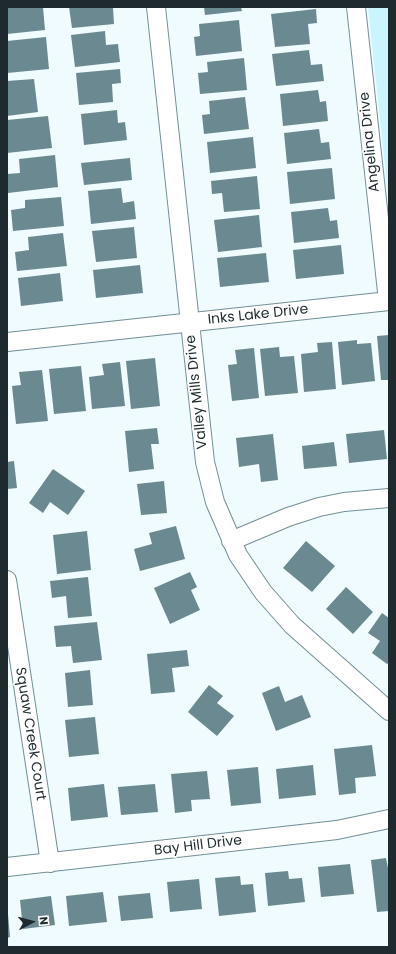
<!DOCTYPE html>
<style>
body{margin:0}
#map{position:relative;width:396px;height:954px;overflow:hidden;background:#effbfe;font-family:Poppins,sans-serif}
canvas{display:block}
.frame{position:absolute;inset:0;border:8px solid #1e2a2d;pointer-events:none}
.north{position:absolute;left:12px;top:902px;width:40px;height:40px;-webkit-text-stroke:3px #fff;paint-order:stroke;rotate:84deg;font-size:11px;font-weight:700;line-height:16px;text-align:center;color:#1e2a2d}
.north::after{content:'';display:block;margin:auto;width:14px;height:18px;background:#1e2a2d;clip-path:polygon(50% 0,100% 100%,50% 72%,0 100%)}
</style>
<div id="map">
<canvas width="396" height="954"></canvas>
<div class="frame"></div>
<div class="north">N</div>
</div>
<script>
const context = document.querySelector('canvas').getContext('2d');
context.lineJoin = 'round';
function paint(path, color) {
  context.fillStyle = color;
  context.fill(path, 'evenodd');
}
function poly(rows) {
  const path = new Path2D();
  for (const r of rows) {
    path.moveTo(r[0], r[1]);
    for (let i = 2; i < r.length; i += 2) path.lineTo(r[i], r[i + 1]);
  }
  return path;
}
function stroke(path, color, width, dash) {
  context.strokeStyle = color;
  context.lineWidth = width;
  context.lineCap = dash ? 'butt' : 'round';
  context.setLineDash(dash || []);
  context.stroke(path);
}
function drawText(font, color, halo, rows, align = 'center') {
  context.font = font + ' Poppins,sans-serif';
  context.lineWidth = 3.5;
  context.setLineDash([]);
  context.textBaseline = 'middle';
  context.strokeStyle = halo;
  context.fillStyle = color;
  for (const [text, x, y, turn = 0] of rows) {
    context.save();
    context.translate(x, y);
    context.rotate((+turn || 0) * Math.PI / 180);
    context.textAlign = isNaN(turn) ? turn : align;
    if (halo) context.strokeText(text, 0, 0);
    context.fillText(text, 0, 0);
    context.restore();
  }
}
paint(poly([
 [368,7,389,7,389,203]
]), '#caf4fe');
paint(poly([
 [7,7,43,7,45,30,7,34],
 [69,7,113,7,114,24,72,28],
 [204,7,241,7,242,11,205,15],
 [316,9,317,23,308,24,310,44,275,47,271,14],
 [239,20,242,51,196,56,194,37,200,36,199,24],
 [105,31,106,45,118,44,120,62,75,67,71,35],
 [46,37,49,69,7,73,7,41],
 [309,50,311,65,322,64,324,81,276,86,272,54],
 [244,58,247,90,200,94,198,73,208,72,207,62],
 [120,69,121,83,112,84,113,102,79,105,76,73],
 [34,79,38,112,7,116,7,81],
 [318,90,320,102,326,101,328,121,283,126,280,94],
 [245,97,249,129,204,134,202,115,210,114,209,101],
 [117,110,118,123,125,122,127,140,84,145,81,114],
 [48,116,52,148,7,153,7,120],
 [319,129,321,143,329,142,331,159,287,164,284,133],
 [253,137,256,168,210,173,207,142],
 [55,155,58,187,8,193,7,174,20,173,19,159],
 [130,158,132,180,84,185,81,163],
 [332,168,335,199,290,204,287,172],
 [257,176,260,209,224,212,222,193,212,194,211,181],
 [121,188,123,203,134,201,136,219,91,224,88,191],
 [61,197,64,226,13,231,11,210,25,208,25,200],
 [328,208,330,221,337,220,339,238,294,243,291,212],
 [259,215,262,247,218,252,214,220],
 [134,227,137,258,96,262,92,231],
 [63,233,67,266,17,271,15,252,29,250,28,237],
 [341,245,344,274,296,279,293,250],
 [266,253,269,282,220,287,217,258],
 [140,265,143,293,96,298,93,270],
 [60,273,63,301,21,306,18,278],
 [389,335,389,380,381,380,377,336],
 [357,340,357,344,371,343,375,381,342,385,338,342],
 [332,342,336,389,304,392,301,354,318,352,317,343],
 [279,347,280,357,294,356,298,393,265,396,260,349],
 [254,348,259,398,232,401,228,365,237,364,235,350],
 [155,358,160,406,131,409,126,361],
 [120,362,125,406,92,409,89,377,104,375,102,364],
 [81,366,86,411,54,414,49,369],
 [42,370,48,421,16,424,12,386,21,385,19,372],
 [157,428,159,444,151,444,154,469,129,472,125,431],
 [384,430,387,459,349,463,346,434],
 [273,434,278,480,261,482,259,464,239,467,236,438],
 [334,442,337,466,304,469,302,446],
 [14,461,17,488,7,489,7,462],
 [53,469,85,491,68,515,50,502,43,513,29,503],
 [164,481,167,513,141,515,137,484],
 [176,526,185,559,140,571,134,549,152,544,149,533],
 [87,531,91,570,57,574,53,535],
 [306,541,335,566,312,592,283,568],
 [190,572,197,587,191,590,200,610,170,624,154,588],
 [88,577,92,616,68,618,66,596,52,598,50,581],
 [346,587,373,612,353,634,326,609],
 [382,613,389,618,389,662,387,664,372,653,380,641,368,633],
 [97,622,102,660,73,663,71,646,56,647,54,626],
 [187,650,189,666,172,668,175,692,151,694,147,654],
 [90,670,93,705,68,707,65,673],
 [209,685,223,696,217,703,234,716,217,736,188,712],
 [279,686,285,702,302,695,311,717,276,731,262,693],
 [95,717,99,754,69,757,65,720],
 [372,745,376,776,355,778,356,793,339,795,334,749],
 [313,765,316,795,279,799,276,769],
 [258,767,261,803,231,806,227,770],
 [207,771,210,799,191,800,192,811,175,813,171,774],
 [104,784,108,817,71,821,68,788],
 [155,784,158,812,121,815,118,787],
 [386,858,389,873,389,911,377,912,371,860],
 [350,864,354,894,321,897,318,867],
 [288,871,289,879,302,878,305,902,268,906,265,873],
 [240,876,241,885,253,884,256,912,219,916,215,878],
 [199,879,202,909,170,912,167,882],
 [103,892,107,922,69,926,66,896],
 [150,893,153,918,121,921,118,896],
 [51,896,55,925,23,929,20,900],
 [8,914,10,937,7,938,7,915]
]), '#6b8990');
const minor = poly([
 [156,7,205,462,215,502,238,555,263,592,292,625,389,711],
 [356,7,388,301],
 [7,342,389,301],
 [231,541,288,517,319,507,344,502,389,498],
 [7,580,50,863],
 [7,867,337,830,389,819]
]);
stroke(minor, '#728f97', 20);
stroke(minor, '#fff', 18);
drawText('14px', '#1e2a2d', '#fff', [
 ["Angelina Drive",370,142,-96],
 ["Inks Lake Drive",258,315,-6],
 ["Valley Mills Drive",197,392,-96],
 ["Squaw Creek Court",30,734,81],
 ["Bay Hill Drive",198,846,-7]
]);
</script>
